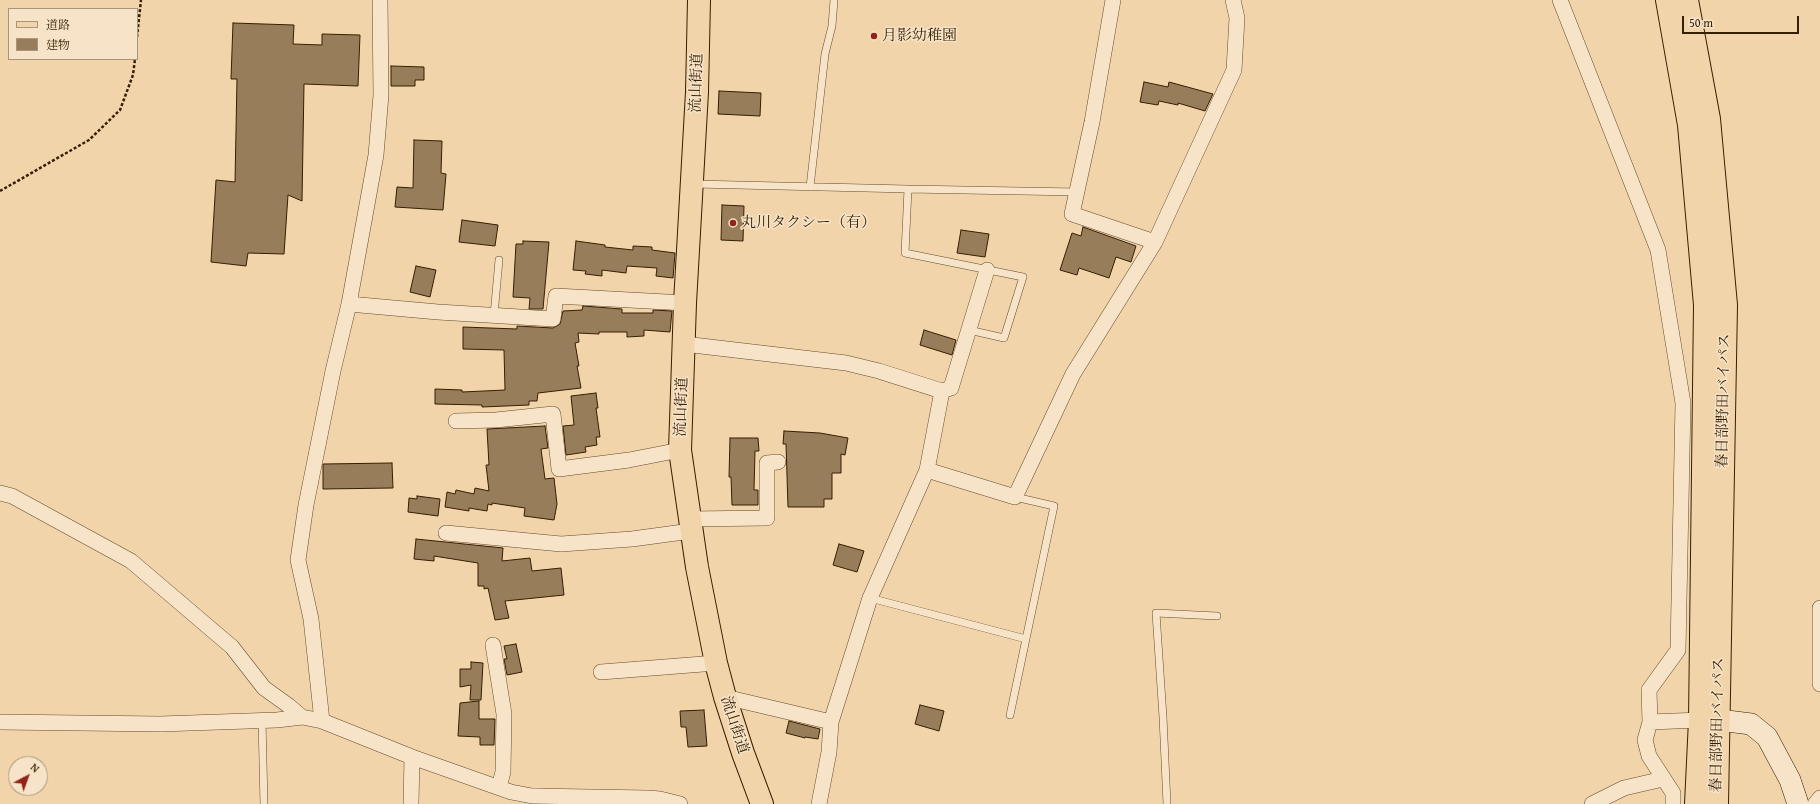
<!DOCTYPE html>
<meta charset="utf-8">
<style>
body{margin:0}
#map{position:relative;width:1820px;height:804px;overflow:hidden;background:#f2d4aa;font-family:"Gentium Book Plus","Noto Serif JP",serif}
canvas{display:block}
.legend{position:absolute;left:8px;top:8px;width:130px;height:52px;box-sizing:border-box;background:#f7e3c8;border:1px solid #a99579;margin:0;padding:5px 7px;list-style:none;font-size:12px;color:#351f02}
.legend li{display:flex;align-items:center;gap:8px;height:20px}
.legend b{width:20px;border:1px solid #a99579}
.north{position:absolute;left:8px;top:756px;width:40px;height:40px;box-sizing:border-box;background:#f7e3c8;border:1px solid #a99579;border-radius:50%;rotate:41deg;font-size:11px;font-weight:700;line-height:16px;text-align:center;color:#351f02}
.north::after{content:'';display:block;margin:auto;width:14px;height:18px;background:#8f2418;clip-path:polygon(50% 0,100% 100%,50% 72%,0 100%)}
.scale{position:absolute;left:1682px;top:16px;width:117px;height:18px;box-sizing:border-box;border:2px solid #351f02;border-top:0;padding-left:5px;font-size:12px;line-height:14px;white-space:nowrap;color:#351f02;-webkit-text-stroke:3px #f7e3c8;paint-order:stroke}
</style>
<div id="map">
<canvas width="1820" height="804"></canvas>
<ul class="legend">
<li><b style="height:5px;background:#f2d4aa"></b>道路</li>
<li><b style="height:11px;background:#977d59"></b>建物</li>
</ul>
<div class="north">N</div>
<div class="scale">50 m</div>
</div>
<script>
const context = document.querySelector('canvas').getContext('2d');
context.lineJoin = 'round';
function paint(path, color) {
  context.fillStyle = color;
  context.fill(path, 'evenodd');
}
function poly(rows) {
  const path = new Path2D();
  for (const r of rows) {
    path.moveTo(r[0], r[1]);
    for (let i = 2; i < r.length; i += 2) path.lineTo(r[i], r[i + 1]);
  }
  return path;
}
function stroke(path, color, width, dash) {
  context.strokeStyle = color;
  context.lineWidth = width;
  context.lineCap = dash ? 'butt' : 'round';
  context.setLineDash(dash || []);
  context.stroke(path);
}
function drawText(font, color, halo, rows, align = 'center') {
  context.font = font + ' "Gentium Book Plus","Noto Serif JP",serif';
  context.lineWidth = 3;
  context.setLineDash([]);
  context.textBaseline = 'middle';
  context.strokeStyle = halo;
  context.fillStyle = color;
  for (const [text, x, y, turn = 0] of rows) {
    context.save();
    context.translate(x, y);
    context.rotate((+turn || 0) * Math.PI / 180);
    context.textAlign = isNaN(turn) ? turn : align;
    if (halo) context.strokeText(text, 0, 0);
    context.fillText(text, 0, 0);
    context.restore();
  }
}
const building = poly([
 [233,23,294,25,293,44,322,45,322,34,360,35,358,86,304,84,302,201,288,195,284,254,248,253,246,266,211,262,216,180,235,182,237,79,231,79,233,23],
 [391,66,424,67,424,80,415,80,415,86,391,86,391,66],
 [1144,82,1168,87,1169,82,1213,94,1205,111,1178,103,1178,105,1159,101,1158,105,1140,102,1144,82],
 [719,91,761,93,760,116,718,114,719,91],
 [414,140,442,141,441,173,446,174,443,210,395,207,397,187,413,188,414,140],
 [722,205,744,206,743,241,721,240,722,205],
 [462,220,498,225,495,246,459,242,462,220],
 [1083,227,1136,246,1131,262,1116,257,1109,278,1079,268,1077,275,1060,270,1072,233,1081,236,1083,227],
 [961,230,989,234,985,257,957,253,961,230],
 [523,241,549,242,543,309,529,309,530,298,513,297,516,244,523,244,523,241],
 [576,241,605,245,605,247,633,250,633,246,652,247,652,250,675,253,673,278,656,276,657,268,627,266,626,273,602,270,602,276,585,274,586,271,573,270,576,241],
 [416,266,436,270,430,297,410,292,416,266],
 [583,306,622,309,622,313,653,313,653,310,672,311,670,332,644,330,644,336,627,337,627,332,599,332,599,334,578,333,579,342,575,343,579,366,577,366,581,388,538,393,537,401,529,401,529,405,482,407,482,405,435,404,435,389,462,390,462,392,505,390,504,350,463,349,463,327,517,329,517,326,553,328,560,324,563,311,582,310,583,306],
 [924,330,956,340,952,355,920,345,924,330],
 [596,393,598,408,596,408,600,437,596,437,597,445,585,447,586,452,566,455,563,426,574,425,571,396,596,393],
 [545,426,548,448,541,449,545,479,554,478,557,504,554,520,524,516,525,508,492,503,492,505,488,504,487,511,469,508,469,511,445,507,447,492,455,494,456,490,474,494,475,488,489,491,486,465,489,465,487,429,545,426],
 [784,431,820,433,848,438,845,455,841,454,841,473,832,473,832,499,824,499,824,507,788,507,786,444,783,444,784,431],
 [730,438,758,438,759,451,755,451,754,490,758,490,758,505,732,505,731,477,729,477,730,438],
 [392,463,393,488,323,489,323,464,392,463],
 [417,496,440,499,438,516,408,512,409,498,417,499,417,496],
 [416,539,503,548,502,561,530,558,532,571,561,568,564,595,505,601,509,618,495,620,488,588,484,589,484,586,478,586,478,563,434,556,434,561,414,559,416,539],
 [839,544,864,551,857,572,833,565,839,544],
 [516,644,522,672,507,675,504,659,507,659,504,646,516,644],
 [471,662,483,663,481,700,470,700,471,685,460,687,460,669,471,669,471,662],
 [479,701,479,719,495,719,494,745,480,745,480,737,458,736,460,703,479,701],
 [920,705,944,711,939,731,915,724,920,705],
 [704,710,707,746,688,747,686,727,681,727,680,711,704,710],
 [789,721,820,729,818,739,805,737,805,738,786,733,789,721]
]);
paint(building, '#977d59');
stroke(building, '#351f02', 1);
const lane = poly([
 [695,184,908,189,905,253,1023,277,1004,338,969,330],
 [810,187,825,54,832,26,834,0],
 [908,189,1077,192],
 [494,315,499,260],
 [870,598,1026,639],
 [1010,715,1054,506,1015,497],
 [262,720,264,804],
 [1167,804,1163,717,1156,613,1217,616]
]);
const street = poly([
 [1113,0,1092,122,1072,214,1155,242],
 [1560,0,1658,250,1683,403,1678,650,1649,690,1650,722,1645,740,1649,756,1673,793,1673,804],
 [349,304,438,312,553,319,556,296,685,303],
 [684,344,846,363,879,371,942,391,927,470,870,598,831,722,725,697],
 [942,391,951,388,987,270],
 [456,421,496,420,553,414,559,469,629,460,680,450],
 [927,470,1015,497,1073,374,1155,242,1234,70,1237,18,1233,0],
 [0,493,12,496,131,561,232,647,264,688,289,706,302,717],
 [690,519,767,518,767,463,778,462],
 [446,533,561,544,632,539,691,531],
 [1820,608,1820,684],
 [493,645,504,714,503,772,499,787],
 [601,672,716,663],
 [322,721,311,619,298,560,306,505,333,371,349,304,376,155,381,95,380,0],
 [0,722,160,724,277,720,302,717,322,721,412,757,511,792,532,796,648,798,660,799,680,804],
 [1650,722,1700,720],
 [411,804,412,757],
 [819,804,829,752,831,722],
 [1592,804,1624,788,1663,779],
 [1815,804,1820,798]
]);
const secondary = poly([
 [1700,720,1719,720,1751,724,1767,737,1790,780,1798,804]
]);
const primary = poly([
 [699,0,697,92,685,303,680,450,697,567,716,663,725,697,743,753,762,804]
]);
const highway = poly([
 [1667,0,1689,125,1705,305,1700,720,1696,804],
 [1687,0,1709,119,1726,305,1717,804]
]);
stroke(lane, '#644c2c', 8);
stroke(street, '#644c2c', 16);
stroke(secondary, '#351f02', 22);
stroke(primary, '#351f02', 24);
stroke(highway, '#351f02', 24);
stroke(poly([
 [137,37,141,0],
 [0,191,89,140,120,110,133,75,135,59]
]), '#351f02', 2.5, [3, 2]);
stroke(lane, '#f7e3c8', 7);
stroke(street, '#f7e3c8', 15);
stroke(secondary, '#f7e3c8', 21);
stroke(primary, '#f2d4aa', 22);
stroke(highway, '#f2d4aa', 22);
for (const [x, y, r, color] of [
 [874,36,4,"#8f2418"],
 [733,223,4,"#8f2418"]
]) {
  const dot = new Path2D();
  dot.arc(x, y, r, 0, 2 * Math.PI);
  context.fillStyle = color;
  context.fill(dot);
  stroke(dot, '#f7e3c8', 1.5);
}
drawText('15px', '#351f02', '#f7e3c8', [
 ["月影幼稚園",882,36],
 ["丸川タクシー（有）",741,223]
], 'left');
drawText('15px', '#351f02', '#f7e3c8', [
 ["流山街道",697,83,-88],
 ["春日部野田バイパス",1724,401,-89],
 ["流山街道",682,407,-88],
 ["流山街道",734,725,72],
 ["春日部野田バイパス",1718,725,-89]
]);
</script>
